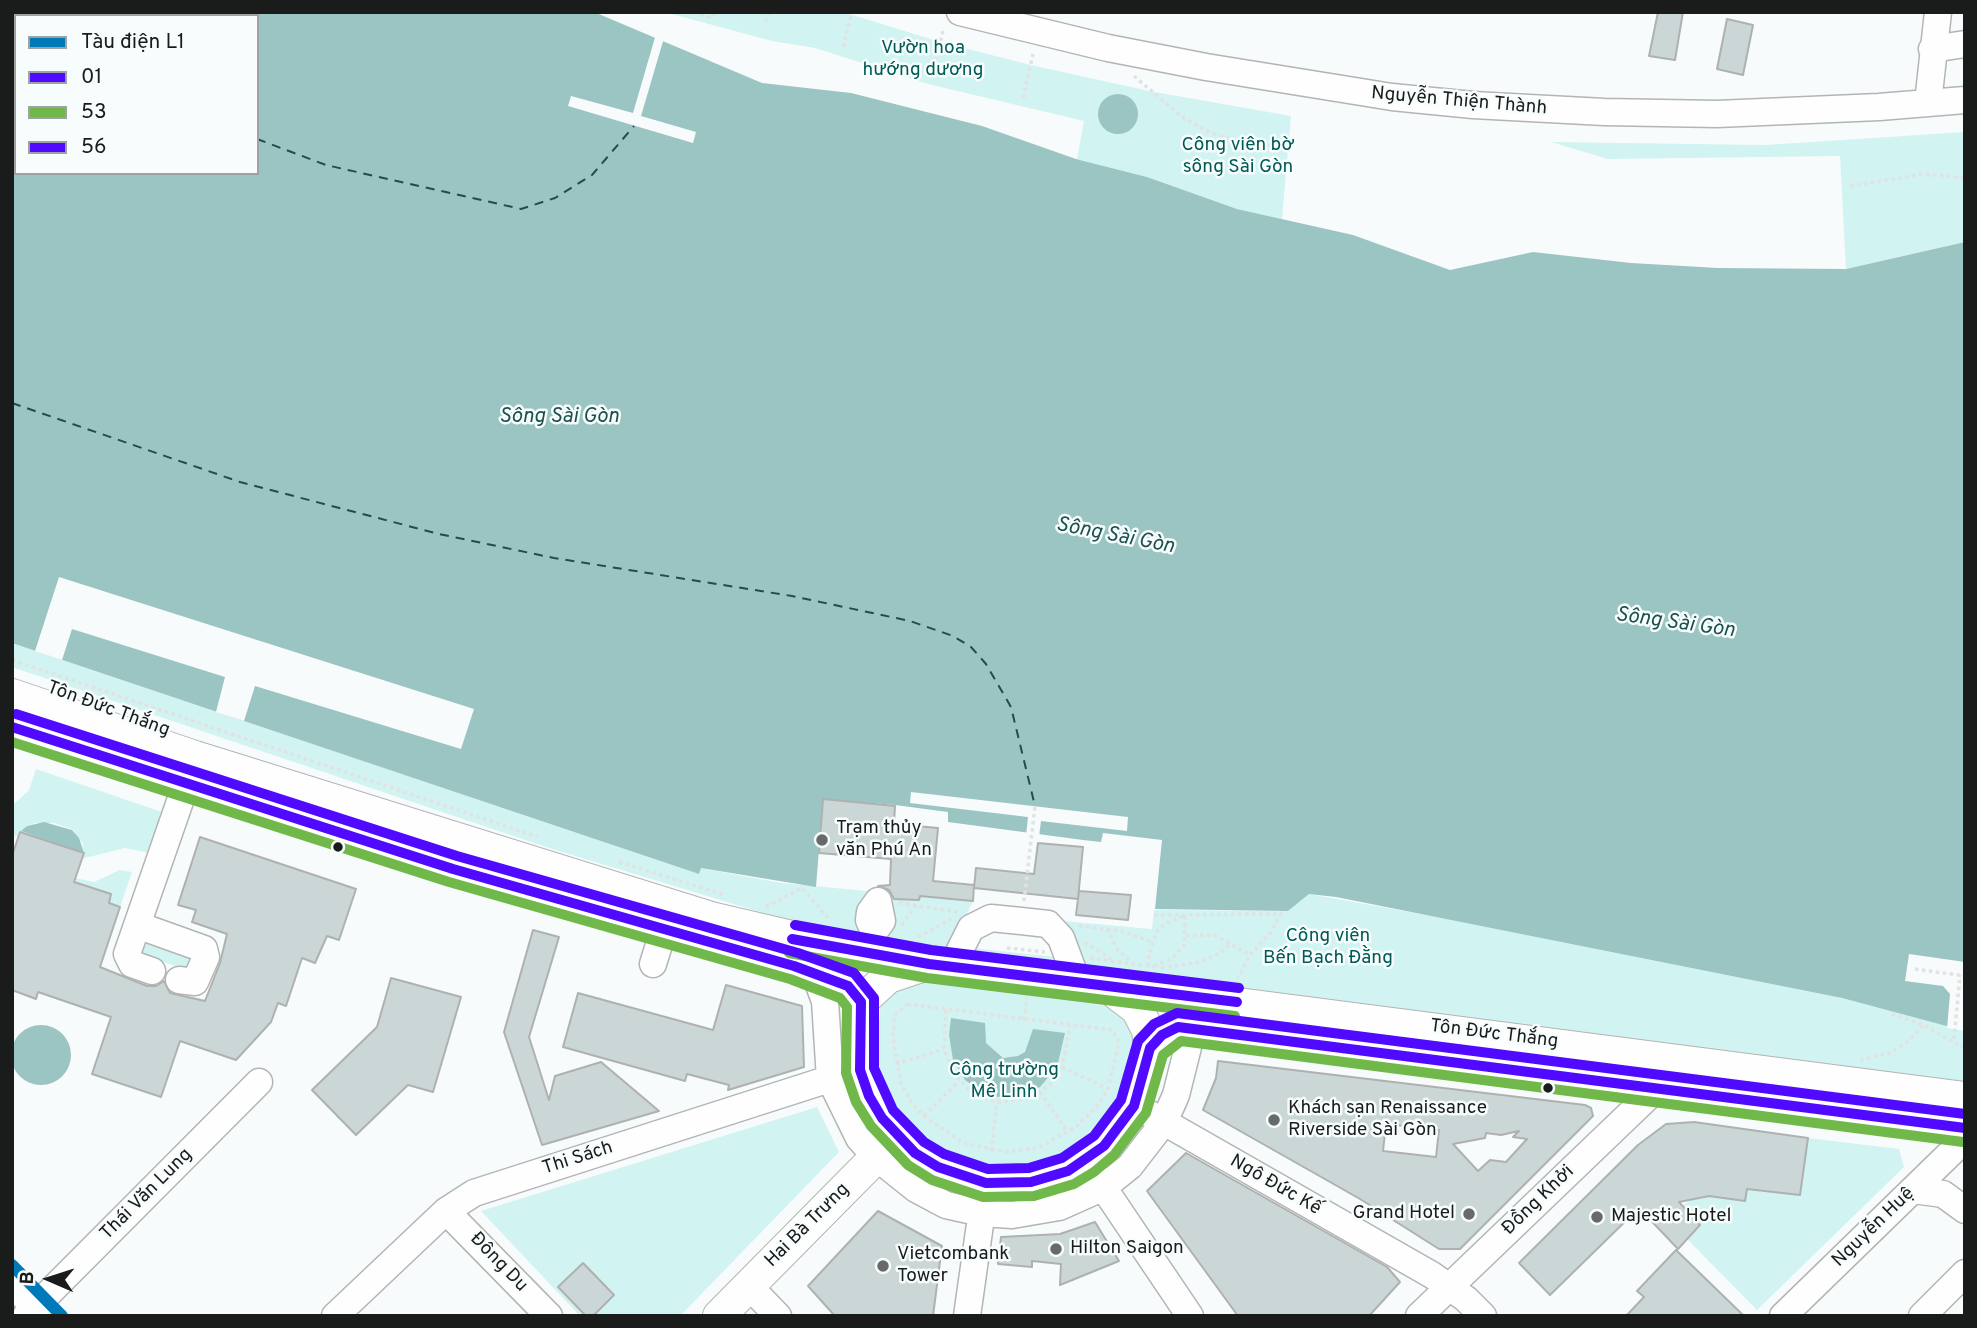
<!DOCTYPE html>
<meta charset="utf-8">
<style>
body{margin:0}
#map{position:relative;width:1977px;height:1328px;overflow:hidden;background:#f8fbfb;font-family:Overpass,sans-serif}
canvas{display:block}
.frame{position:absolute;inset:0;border:14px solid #1a1c1c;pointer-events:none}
.legend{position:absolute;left:14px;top:14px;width:245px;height:161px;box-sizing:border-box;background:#f7fcfc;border:2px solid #9fa2a2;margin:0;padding:9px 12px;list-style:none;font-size:21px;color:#1a1c1c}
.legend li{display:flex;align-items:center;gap:14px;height:35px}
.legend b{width:35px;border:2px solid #9fa2a2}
.north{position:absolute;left:14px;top:1244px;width:70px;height:70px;-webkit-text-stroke:5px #f7fcfc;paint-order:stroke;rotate:273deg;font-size:19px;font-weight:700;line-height:28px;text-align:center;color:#1a1c1c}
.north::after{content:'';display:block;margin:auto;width:24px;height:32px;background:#1a1c1c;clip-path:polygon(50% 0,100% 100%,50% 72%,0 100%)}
</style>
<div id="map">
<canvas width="1977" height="1328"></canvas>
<div class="frame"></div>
<ul class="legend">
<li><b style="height:9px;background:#0079b8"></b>Tàu điện L1</li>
<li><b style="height:9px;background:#4f0aff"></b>01</li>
<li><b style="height:9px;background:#71b84b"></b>53</li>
<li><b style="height:9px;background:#4f0aff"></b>56</li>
</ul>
<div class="north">B</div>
</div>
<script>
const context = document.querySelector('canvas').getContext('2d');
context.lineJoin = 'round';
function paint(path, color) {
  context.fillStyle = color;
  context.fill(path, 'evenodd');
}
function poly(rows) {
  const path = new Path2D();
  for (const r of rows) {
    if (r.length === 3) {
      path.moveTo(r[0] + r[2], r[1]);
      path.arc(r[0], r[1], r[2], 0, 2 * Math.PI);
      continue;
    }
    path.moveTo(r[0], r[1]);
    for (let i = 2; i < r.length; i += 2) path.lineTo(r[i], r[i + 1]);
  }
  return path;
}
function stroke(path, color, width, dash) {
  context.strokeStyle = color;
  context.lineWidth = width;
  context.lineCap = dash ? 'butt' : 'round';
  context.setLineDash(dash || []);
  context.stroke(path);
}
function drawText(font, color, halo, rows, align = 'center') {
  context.font = font + ' Overpass,sans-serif';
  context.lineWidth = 5;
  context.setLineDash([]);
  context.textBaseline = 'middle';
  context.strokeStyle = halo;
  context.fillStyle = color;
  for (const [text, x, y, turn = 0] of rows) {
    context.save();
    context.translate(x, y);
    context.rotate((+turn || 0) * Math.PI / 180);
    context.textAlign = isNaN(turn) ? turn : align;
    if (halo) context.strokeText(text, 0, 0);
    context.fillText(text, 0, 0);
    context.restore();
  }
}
paint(poly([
 [664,12,843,12,940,42,1031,65,1149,91,1291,116,1282,219,1237,209,1147,177,1077,159,1084,121,928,84,815,48,772,41],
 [1965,132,1965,242,1846,269,1840,156,1608,159,1551,142,1765,145],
 [12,643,699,874,700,868,781,883,973,901,950,951,840,933,763,913,549,848,12,667],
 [36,769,162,812,149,853,125,848,81,859,83,844,73,830,55,823,35,823,27,826,18,837,12,834,12,806,29,790],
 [120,870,132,872,120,907,109,903,111,894,74,882,75,878,94,882],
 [1309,894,1521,932,1842,998,1965,1031,1965,1084,1082,967,1063,921,1152,929,1154,910,1288,911],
 [143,935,197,954,189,976,182,968,157,960,135,958],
 [973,948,1056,957,1058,964,970,954],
 [918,980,1108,1006,1118,1010,1137,1033,1131,1080,1105,1126,1055,1162,1003,1171,965,1164,930,1145,908,1124,895,1106,882,1079,876,1050,881,1003,895,986],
 [817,1107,839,1152,680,1316,580,1316,481,1211],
 [1808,1138,1899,1149,1904,1167,1757,1310,1687,1239,1700,1225,1682,1206,1694,1198,1747,1189,1800,1195]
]), '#d1f3f1');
paint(poly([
 [12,12,594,12,762,83,851,93,982,126,1076,159,1147,177,1237,209,1353,235,1450,270,1533,252,1631,263,1718,268,1846,269,1965,242,1965,1031,1842,998,1336,897,1309,894,1288,911,1155,909,1162,840,1103,833,1101,842,1083,840,948,822,948,812,895,805,823,799,816,887,701,868,699,874,12,643],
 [16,16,257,16,257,173,16,173],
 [1118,114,20],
 [44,822,72,830,79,838,84,853,21,831,27,826],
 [951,1018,985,1023,986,1043,1003,1058,1018,1056,1025,1052,1033,1029,1065,1033,1057,1067,1040,1087,1025,1094,998,1097,984,1093,965,1080,953,1060,949,1035],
 [41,1055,30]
]), '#9bc5c2');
paint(poly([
 [656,34,664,38,641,116,696,132,693,143,568,106,571,96,633,113],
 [59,577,474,709,461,749,255,686,244,721,216,712,225,677,72,629,62,660,35,651],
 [911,792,1128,817,1127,831,1041,821,1039,837,1026,836,1028,817,910,803],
 [1909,954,1965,962,1963,1031,1947,1028,1950,994,1943,986,1905,981]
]), '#f8fbfb');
stroke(poly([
 [12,32,16,34],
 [257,139,326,165,521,209,555,198,592,175,634,126],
 [12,403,240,482,439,534,554,558,792,596,910,621,953,636,971,647,986,664,1011,707,1035,806]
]), '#1c504d', 2, [9, 7]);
const building = poly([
 [1658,12,1683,12,1675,60,1649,56,1658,12],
 [1727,19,1753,25,1743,75,1717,69,1727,19],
 [823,799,895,806,894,824,938,828,933,881,974,885,973,901,920,896,919,900,894,899,889,890,878,886,890,885,891,859,819,853,823,799],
 [20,832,84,853,74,882,111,894,109,903,120,907,100,967,147,986,156,986,164,981,170,993,205,1001,220,963,227,934,192,922,196,910,178,905,200,837,356,889,339,940,327,936,315,963,302,958,286,1006,278,1003,271,1022,236,1060,180,1041,161,1097,92,1074,111,1017,38,992,36,999,12,990,12,856,20,832],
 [1038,843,1083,847,1078,899,974,888,976,868,1034,874,1038,843],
 [1079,891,1131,895,1128,920,1076,915,1079,891],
 [533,930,559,937,529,1037,549,1100,555,1076,601,1062,659,1111,542,1145,504,1032,533,930],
 [391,978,461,997,433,1092,408,1085,356,1135,312,1090,377,1027,391,978],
 [726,985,802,1006,804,1067,728,1090,729,1085,687,1074,685,1081,563,1047,578,993,713,1030,726,985],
 [1218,1061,1585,1105,1591,1108,1593,1116,1460,1249,1439,1249,1360,1199,1203,1110,1216,1078,1218,1061],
 [1386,1124,1439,1130,1436,1157,1383,1151,1386,1124],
 [1519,1131,1513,1137,1527,1139,1506,1162,1490,1160,1478,1171,1453,1144,1485,1138,1486,1133,1501,1135,1519,1131],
 [1694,1122,1808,1138,1800,1195,1747,1189,1745,1201,1709,1196,1679,1202,1700,1225,1678,1249,1639,1208,1550,1295,1519,1263,1638,1145,1666,1124,1694,1122],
 [1186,1153,1387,1267,1400,1282,1369,1316,1238,1316,1147,1191,1186,1153],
 [878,1211,942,1246,933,1316,835,1316,808,1286,878,1211],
 [1095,1222,1119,1261,1060,1285,1061,1264,1032,1261,1032,1267,998,1264,1001,1237,1060,1234,1095,1222],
 [1676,1250,1744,1316,1626,1316,1644,1297,1637,1291,1676,1250],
 [583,1263,614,1295,593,1316,586,1316,558,1287,583,1263]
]);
paint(building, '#cad7d6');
stroke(building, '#afb1b1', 2);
const minor = poly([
 [960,12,1108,48,1206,67,1392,97,1473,105,1604,112,1717,114,1879,107,1965,100],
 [1932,49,1965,44],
 [1928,103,1938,12],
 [137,925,204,949,206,957,195,982,179,980],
 [871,954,874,932,882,921,878,901,870,912,869,920,874,932],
 [653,964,670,909],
 [952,966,971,928,991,918,1021,921,1048,924,1061,938,1077,981],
 [152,971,132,964,127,954,186,784],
 [814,972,825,1001,830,1079,859,1138,876,1157,916,1189,946,1205,982,1213,1012,1215,1059,1207,1104,1187,1130,1166,1164,1122,1176,1095,1193,1027],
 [1150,1114,1432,1275,1466,1299,1483,1316],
 [1095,1175,1190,1316],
 [1913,1190,1943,1194,1965,1210],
 [446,1211,549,1316],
 [12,1284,43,1316],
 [749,1286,778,1316],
 [26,1316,259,1082],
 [335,1316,446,1211,474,1193,845,1074],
 [967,1316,984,1196],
 [1419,1316,1658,1087],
 [1783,1316,1965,1139],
 [1922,1316,1965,1273]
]);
const major = poly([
 [12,695,195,757,711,918,839,948,929,964,1965,1098],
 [12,727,453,869,794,966,848,986,861,1002],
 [924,965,888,977,861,1002,860,1070,869,1096,882,1118,915,1153,938,1167,986,1183,1031,1182,1068,1171,1104,1146,1134,1106,1150,1048,1148,1030,1137,1009,1107,986],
 [1150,1048,1162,1035,1178,1027,1193,1027,1965,1128],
 [719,1316,897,1136]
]);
stroke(minor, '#b3b5b5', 29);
stroke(major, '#b3b5b5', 34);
stroke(poly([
 [694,12,712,18,714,12],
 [766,22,769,12],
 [843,47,852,12],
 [932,75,943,31],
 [1134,76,1182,117,1211,133,1246,144,1282,146],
 [1023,98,1033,54],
 [1850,186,1925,174,1965,178],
 [12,660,538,837],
 [619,862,725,895],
 [1024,901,1035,806],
 [899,903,957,912],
 [766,907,802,888,830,920],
 [1154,915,1281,914,1271,932,1250,955,1238,978],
 [902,925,917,904],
 [1079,926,1121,931,1152,942],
 [1107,929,1117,949,1131,962],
 [1186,936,1214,935,1250,955],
 [918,937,951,919],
 [1085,942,1111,959],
 [1007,948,1045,952],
 [1090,958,1156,967],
 [1148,966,1150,951,1157,931,1165,924,1185,915,1184,946,1171,959,1153,966],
 [1161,968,1201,962,1220,953,1231,943],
 [1915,969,1965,976],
 [907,1004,1112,1030,1119,1042,1108,1089,1098,1105,1076,1127,1038,1148,1006,1152,963,1143,924,1116,912,1104,901,1083,893,1036,895,1015,907,1004],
 [946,1010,944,1049,953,1072,972,1093,997,1102,1030,1098,1050,1085,1062,1067,1070,1026],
 [1892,1014,1924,1025,1965,1049],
 [1024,1020,1027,998],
 [1954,1039,1960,975],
 [1860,1060,1890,1053,1907,1042,1924,1025],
 [896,1064,944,1049],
 [1062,1067,1108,1089],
 [1040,1092,1068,1133],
 [924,1116,959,1081],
 [991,1151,997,1102]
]), '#e1e2e2', 3.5, [3.5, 3.5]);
stroke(minor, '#fefefe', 26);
stroke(major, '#fefefe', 32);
stroke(poly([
 [12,727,453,869,794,966,848,986,861,1002,860,1070,869,1096,882,1118,915,1153,938,1167,986,1183,1031,1182,1068,1171,1104,1146,1134,1106,1150,1048,1162,1035,1178,1027,1965,1128],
 [792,939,929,964,1237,1002]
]), '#4f0aff', 10);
stroke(poly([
 [12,742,449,882,790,979,840,998,847,1007,846,1073,856,1102,871,1126,908,1165,932,1180,983,1197,1034,1196,1074,1184,1094,1172,1114,1155,1146,1113,1163,1055,1181,1041,1963,1142],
 [789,953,927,978,1235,1016]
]), '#71b84b', 10);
stroke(poly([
 [16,714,457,856,798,953,854,973,874,998,874,1068,893,1110,924,1142,944,1154,988,1169,1029,1168,1062,1158,1094,1136,1121,1100,1138,1041,1154,1024,1177,1013,1965,1114],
 [795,925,931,950,1239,988]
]), '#4f0aff', 10);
stroke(poly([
 [12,1265,62,1316]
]), '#0079b8', 12);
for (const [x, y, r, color] of [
 [822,840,7,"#686a6a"],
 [338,847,6,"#1a1c1c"],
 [1548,1088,6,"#1a1c1c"],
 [1274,1120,7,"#686a6a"],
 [1469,1214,7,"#686a6a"],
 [1597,1217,7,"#686a6a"],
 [1056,1249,7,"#686a6a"],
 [883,1266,7,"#686a6a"]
]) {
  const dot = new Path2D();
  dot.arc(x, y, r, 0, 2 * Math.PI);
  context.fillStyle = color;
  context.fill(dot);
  stroke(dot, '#f7fcfc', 2.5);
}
drawText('19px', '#005b57', '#f7fcfc', [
 ["Vườn hoa",923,49],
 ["hướng dương",923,71],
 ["Công viên bờ",1238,146],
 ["sông Sài Gòn",1238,168],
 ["Công viên",1328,937],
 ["Bến Bạch Đằng",1328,959],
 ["Công trường",1004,1071],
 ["Mê Linh",1004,1093]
]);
drawText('19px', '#1a1c1c', '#f7fcfc', [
 ["Nguyễn Thiện Thành",1459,102,5],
 ["Tôn Đức Thắng",108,710,20],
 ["Tôn Ðức Thắng",1494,1035,7],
 ["Thi Sách",578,1159,-18],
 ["Ngô Ðức Kế",1275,1186,30],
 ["Thái Văn Lung",147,1195,-45],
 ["Ðồng Khởi",1539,1201,-44],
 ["Hai Bà Trưng",808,1226,-45],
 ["Nguyễn Huệ",1874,1228,-44],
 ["Đông Du",498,1263,46]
]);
drawText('19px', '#1a1c1c', '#f7fcfc', [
 ["Trạm thủy",836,829],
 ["văn Phú An",836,851],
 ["Khách sạn Renaissance",1288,1109],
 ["Riverside Sài Gòn",1288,1131],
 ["Grand Hotel",1455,1214,"right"],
 ["Majestic Hotel",1611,1217],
 ["Hilton Saigon",1070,1249],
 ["Vietcombank",897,1255],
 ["Tower",897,1277]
], 'left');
drawText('italic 21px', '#1c504d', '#f7fcfc', [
 ["Sông Sài Gòn",559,418],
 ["Sông Sài Gòn",1115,537,11],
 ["Sông Sài Gòn",1675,624,8]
]);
</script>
